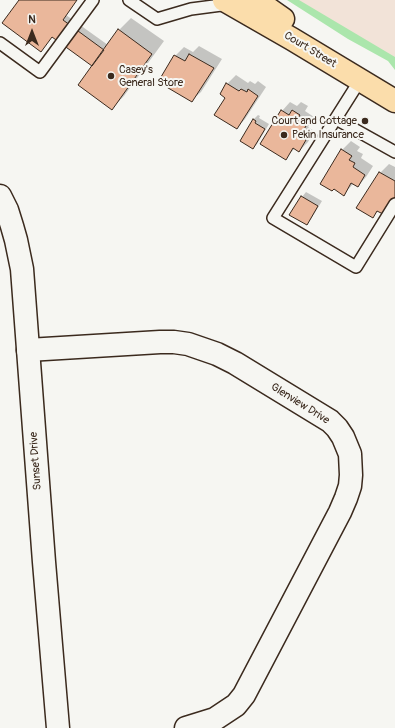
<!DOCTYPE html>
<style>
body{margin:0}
#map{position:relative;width:395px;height:728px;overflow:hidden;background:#f6f6f2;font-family:Pangolin,sans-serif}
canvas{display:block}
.north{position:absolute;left:12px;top:12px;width:40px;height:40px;-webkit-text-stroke:3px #f6f6f2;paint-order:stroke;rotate:0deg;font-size:11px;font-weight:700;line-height:16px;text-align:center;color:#3b2a1e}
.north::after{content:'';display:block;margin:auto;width:14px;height:18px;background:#3b2a1e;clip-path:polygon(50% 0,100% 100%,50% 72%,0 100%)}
</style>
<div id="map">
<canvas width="395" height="728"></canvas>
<div class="north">N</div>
</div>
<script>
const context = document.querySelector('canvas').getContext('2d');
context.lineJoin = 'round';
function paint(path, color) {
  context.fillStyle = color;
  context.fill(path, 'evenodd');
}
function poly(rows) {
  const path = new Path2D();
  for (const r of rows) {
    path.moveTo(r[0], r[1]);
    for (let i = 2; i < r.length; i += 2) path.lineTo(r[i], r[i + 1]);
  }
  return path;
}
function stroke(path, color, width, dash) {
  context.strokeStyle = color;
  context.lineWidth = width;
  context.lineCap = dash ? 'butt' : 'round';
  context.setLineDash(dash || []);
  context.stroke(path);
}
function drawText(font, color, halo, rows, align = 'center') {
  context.font = font + ' Pangolin,sans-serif';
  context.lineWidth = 4;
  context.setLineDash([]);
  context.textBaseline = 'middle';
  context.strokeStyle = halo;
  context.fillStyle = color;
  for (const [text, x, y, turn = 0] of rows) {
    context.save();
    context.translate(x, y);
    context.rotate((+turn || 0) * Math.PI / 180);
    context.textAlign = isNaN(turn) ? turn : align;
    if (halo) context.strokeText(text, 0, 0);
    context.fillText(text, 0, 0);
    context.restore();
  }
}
paint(poly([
 [292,0,395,0,395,61]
]), '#f2e3d8');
paint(poly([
 [287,0,299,0,395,57,395,70,388,61,348,39]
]), '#abe6ac');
paint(poly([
 [20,0,77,0,66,15,108,45,119,30,131,18,164,41,124,96,112,108,94,66],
 [199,46,222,59,201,92,192,100,175,56,184,47,193,52],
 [236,75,248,83,250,81,255,84,258,81,266,87,245,119,237,128,226,97,227,84],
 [290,102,297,106,301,102,308,106,305,111,314,117,308,127,314,131,308,142,299,151,295,148,286,158,282,111],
 [258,115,260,116,259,118,269,124,257,144,253,148,241,141,254,119],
 [351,141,360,147,357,151,363,154,361,158,373,166,366,177,358,186,354,183,344,194,342,150],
 [389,164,395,167,395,202,379,210,373,216,380,173],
 [306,192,322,201,311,219,307,224,302,197]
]), '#0003');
const building = poly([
 [19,0,77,0,63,20,104,50,92,66,52,37,41,52,2,23,19,0],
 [118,29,152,54,112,110,78,85,118,29],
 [189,54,214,68,192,102,158,82,174,55,185,61,189,54],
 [226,83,239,91,241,89,247,92,248,89,258,96,237,129,214,115,225,98,220,94,226,83],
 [281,110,289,115,292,110,300,115,297,120,306,126,300,136,306,140,299,152,293,148,286,160,260,144,281,110],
 [253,119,256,121,255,123,265,129,253,149,240,141,253,119],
 [341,149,352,156,349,160,355,163,353,167,365,175,358,187,351,183,344,196,334,189,332,191,320,184,341,149],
 [379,172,395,181,395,199,385,215,377,211,373,218,356,208,379,172],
 [301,196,318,206,307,225,289,215,301,196]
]);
paint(building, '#eab79b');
stroke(building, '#3b2a1e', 1);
const lane = poly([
 [129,0,157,19,191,9,229,4],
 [0,43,40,72,93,0],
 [362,77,273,218,356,267,395,204],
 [336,119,395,152]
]);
const street = poly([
 [28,350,160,342,174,342,188,344,217,354,235,363,330,421,337,428,343,437,350,454,351,475,350,486,346,498,340,512,244,695,236,705,215,719,186,728]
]);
const secondary = poly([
 [0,196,7,210,12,226,16,240,22,269,44,562,58,728]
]);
const primary = poly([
 [224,0,292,39,395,101],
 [256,0,283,19]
]);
stroke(lane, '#3b2a1e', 14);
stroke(street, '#3b2a1e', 25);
stroke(secondary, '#3b2a1e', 25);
stroke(primary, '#3b2a1e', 25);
stroke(lane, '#f6f6f2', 11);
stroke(street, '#f6f6f2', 22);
stroke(secondary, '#f6f6f2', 22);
stroke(primary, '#fbddab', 22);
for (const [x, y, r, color] of [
 [111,76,4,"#3b2a1e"],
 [365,121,4,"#3b2a1e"],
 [284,135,4,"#3b2a1e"]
]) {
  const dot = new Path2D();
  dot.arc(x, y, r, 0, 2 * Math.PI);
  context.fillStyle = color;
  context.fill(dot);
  stroke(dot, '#f6f6f2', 1.5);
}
drawText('11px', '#3b2a1e', '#f6f6f2', [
 ["Court Street",310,50,31],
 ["Glenview Drive",300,404,32],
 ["Sunset Drive",36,461,-94]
]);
drawText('11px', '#3b2a1e', '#f6f6f2', [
 ["Casey's",119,70],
 ["General Store",119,83],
 ["Court and Cottage",357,121,"right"],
 ["Pekin Insurance",292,135]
], 'left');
</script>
